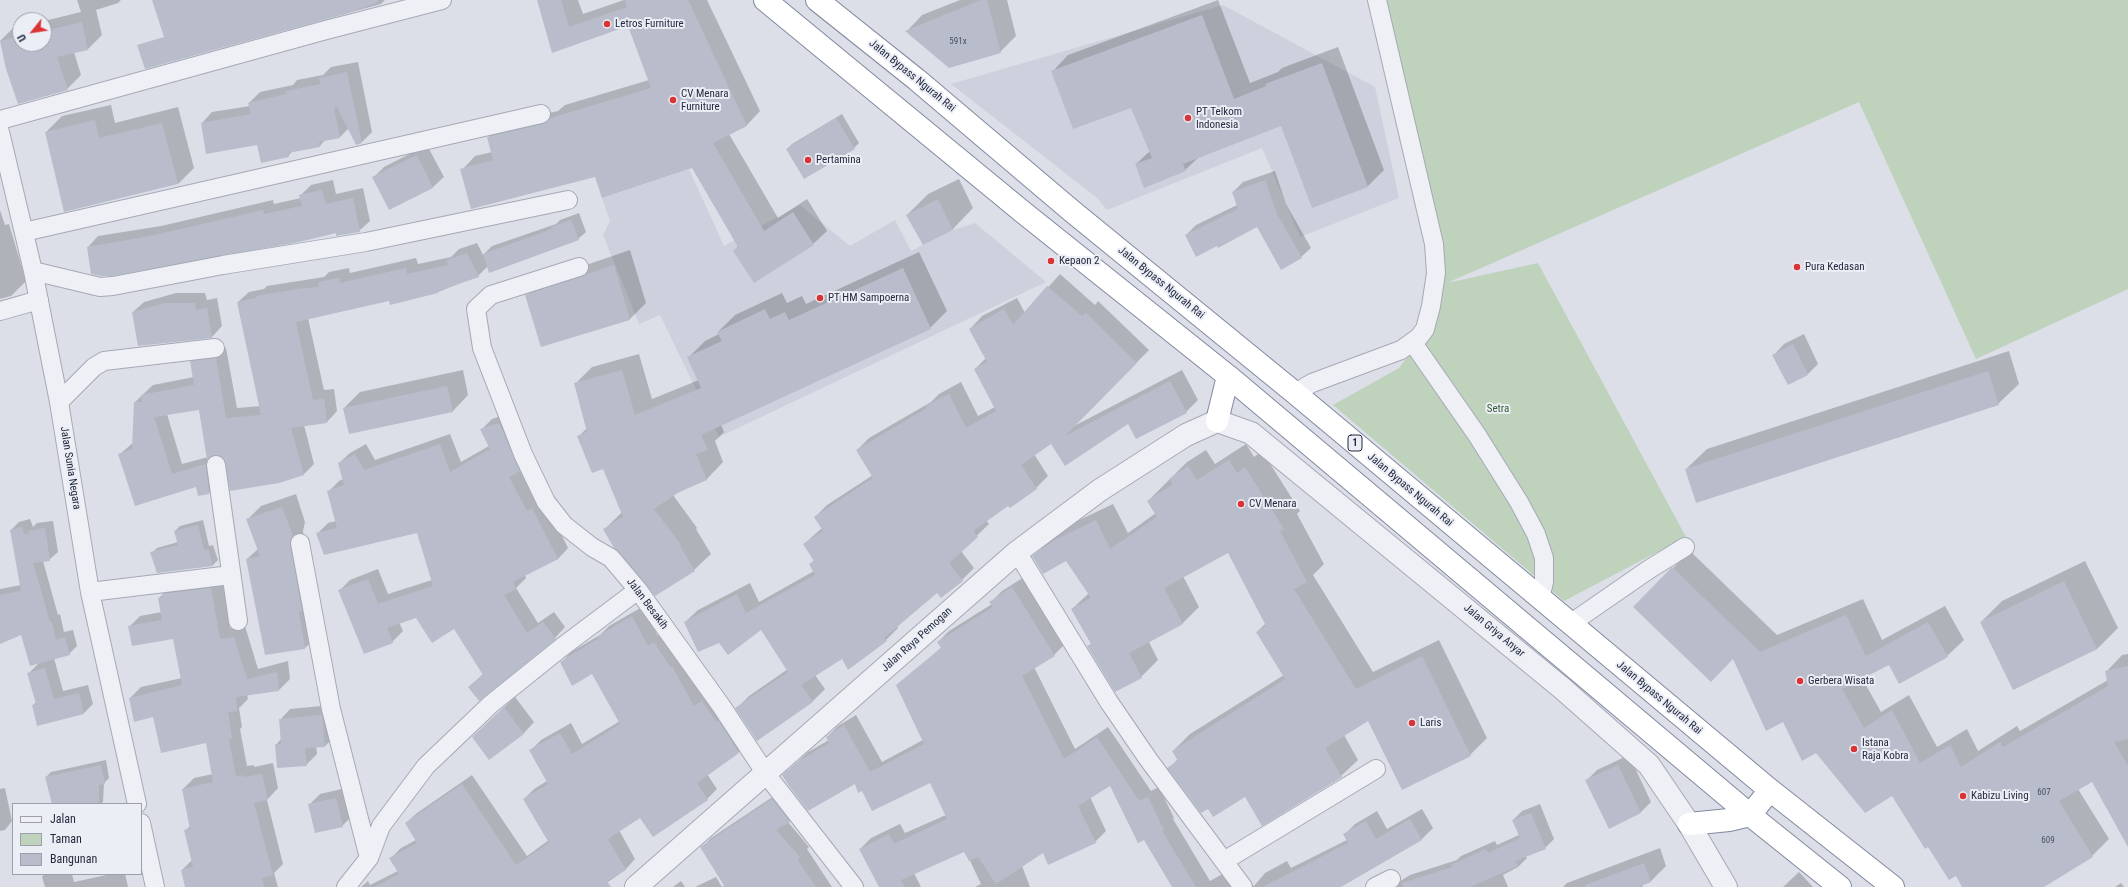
<!DOCTYPE html>
<style>
body{margin:0}
#map{position:relative;width:2128px;height:887px;overflow:hidden;background:#dcdfe8;font-family:"Roboto Condensed",sans-serif}
canvas{display:block}
.legend{position:absolute;left:12px;top:803px;width:130px;height:72px;box-sizing:border-box;background:#ebeef5;border:1px solid #9ba0ac;margin:0;padding:5px 7px;list-style:none;font-size:12px;color:#242a3f}
.legend li{display:flex;align-items:center;gap:8px;height:20px}
.legend b{width:20px;border:1px solid #9ba0ac}
.north{position:absolute;left:12px;top:12px;width:40px;height:40px;box-sizing:border-box;background:#ebeef5;border:1px solid #9ba0ac;border-radius:50%;rotate:240deg;font-size:11px;font-weight:700;line-height:16px;text-align:center;color:#242a3f}
.north::after{content:'';display:block;margin:auto;width:14px;height:18px;background:#da3334;clip-path:polygon(50% 0,100% 100%,50% 72%,0 100%)}
</style>
<div id="map">
<canvas width="2128" height="887"></canvas>
<ul class="legend">
<li><b style="height:5px;background:#eff0f6"></b>Jalan</li>
<li><b style="height:11px;background:#bed2bc"></b>Taman</li>
<li><b style="height:11px;background:#b9bdcb"></b>Bangunan</li>
</ul>
<div class="north">U</div>
</div>
<script>
const context = document.querySelector('canvas').getContext('2d');
context.lineJoin = 'round';
function paint(path, color) {
  context.fillStyle = color;
  context.fill(path, 'evenodd');
}
function poly(rows) {
  const path = new Path2D();
  for (const r of rows) {
    path.moveTo(r[0], r[1]);
    for (let i = 2; i < r.length; i += 2) path.lineTo(r[i], r[i + 1]);
  }
  return path;
}
function stroke(path, color, width, dash) {
  context.strokeStyle = color;
  context.lineWidth = width;
  context.lineCap = dash ? 'butt' : 'round';
  context.setLineDash(dash || []);
  context.stroke(path);
}
function drawText(font, color, halo, rows, align = 'center') {
  context.font = font + ' "Roboto Condensed",sans-serif';
  context.lineWidth = 4;
  context.setLineDash([]);
  context.textBaseline = 'middle';
  context.strokeStyle = halo;
  context.fillStyle = color;
  for (const [text, x, y, turn = 0] of rows) {
    context.save();
    context.translate(x, y);
    context.rotate((+turn || 0) * Math.PI / 180);
    context.textAlign = isNaN(turn) ? turn : align;
    if (halo) context.strokeText(text, 0, 0);
    context.fillText(text, 0, 0);
    context.restore();
  }
}
paint(poly([
 [1223,5,1375,87,1399,198,1300,237,1262,148,1107,210,1097,198,951,84],
 [689,169,724,246,800,205,850,246,895,220,911,251,953,230,975,223,1046,282,719,437,660,315,639,324,603,235,610,221,602,198]
]), '#ced1dd');
paint(poly([
 [1380,0,2128,0,2128,289,1976,359,1859,102,1447,283,1538,263,1686,537,1564,601,1333,405,1399,368,1424,335,1444,284]
]), '#bed2bc');
paint(poly([
 [77,0,121,0,118,3,96,10,102,35,88,49,74,52,81,75,67,89,0,41,14,27,20,26,20,44,44,44,44,21,81,12],
 [153,0,385,0,381,4,172,61],
 [538,0,578,0,583,14,624,0,707,0,760,111,747,125,729,134,778,218,807,199,827,231,813,244,734,251,738,246,693,167,462,170,475,156,492,152,488,138,501,124,558,111,565,105,649,80,629,25,553,51],
 [960,0,1007,0,1016,36,1000,52,907,31,922,15],
 [1218,0,1250,83,1278,72,1282,68,1338,47,1384,170,1368,186,1313,206,1282,124,1199,157,1185,170,1136,164,1150,151,1132,106,1053,71,1068,55],
 [358,62,372,132,362,142,349,128,340,137,326,139,320,146,293,151,288,156,202,123,212,112,250,106,249,103,260,92,293,85,297,80,323,75,331,67],
 [111,105,115,123,178,107,194,168,178,184,46,132,62,116],
 [842,114,859,143,854,148,787,149,792,144],
 [427,145,444,177,433,187,390,209,374,177,384,167],
 [1275,171,1286,204,1311,248,1301,257,1257,226,1217,245,1186,235,1196,225,1237,205,1233,192,1243,182],
 [959,179,973,208,953,229,923,244,907,215,928,194],
 [333,180,336,194,363,188,370,221,359,231,88,247,98,236,161,226,273,200,274,204,301,198,300,196,311,185],
 [0,210,5,225,9,224,26,281,11,296,0,299],
 [579,213,586,232,578,239,488,266,478,276,438,292,389,300,308,318,324,390,334,389,337,411,327,422,304,425,314,464,303,475,225,458,216,454,220,482,209,493,199,495,196,486,120,454,134,442,135,402,153,385,194,377,191,362,202,351,226,348,237,408,261,406,238,302,249,292,264,289,267,286,324,277,329,272,349,268,350,273,416,258,418,264,451,257,459,249,477,243,483,255,492,246,556,224,560,220],
 [199,409,208,457,182,464,167,414],
 [630,250,646,303,630,319,541,346,526,296,542,280],
 [919,252,947,311,930,328,721,425,724,432,715,441,723,462,707,479,673,495,697,528,696,529,711,554,694,570,604,530,622,512,604,467,578,437,587,428,575,384,592,367,639,354,652,399,699,380,688,358,705,341,719,334,718,332,735,315,782,293,787,303,802,296,806,304],
 [1060,274,1095,305,1098,301,1149,350,1074,426,1182,370,1198,400,1186,412,1129,422,1051,443,1034,454,1048,476,1036,488,1008,504,986,520,989,524,961,551,974,568,962,580,938,592,897,626,898,628,886,640,842,658,815,675,825,689,812,702,737,708,749,696,788,669,762,628,719,642,685,622,698,610,750,583,759,602,814,571,810,565,814,560,804,544,822,528,815,517,827,505,873,475,857,450,869,438,931,402,939,394,961,382,978,416,995,407,975,369,986,358,970,329,982,316,1017,298,1025,313],
 [176,293,205,293,207,300,217,298,222,326,212,337,133,312,144,302],
 [1804,334,1818,364,1808,374,1774,355,1784,344],
 [2009,351,2019,384,1998,404,1686,469,1707,449],
 [463,370,468,395,453,411,344,408,360,392],
 [510,413,543,498,568,548,558,559,525,575,526,578,516,588,538,623,554,612,565,627,555,638,469,687,483,674,454,628,417,617,399,622,403,631,392,642,340,590,350,580,378,569,388,594,432,580,418,532,317,534,328,523,336,521,328,492,339,481,343,479,339,463,350,453,366,444,375,460,450,434,461,462,489,446,481,430,492,419],
 [1246,444,1254,457,1262,451,1300,511,1297,514,1324,564,1313,575,1373,672,1439,640,1487,738,1470,755,1369,720,1344,735,1358,760,1341,776,1246,796,1209,807,1169,768,1178,759,1173,751,1190,734,1284,675,1257,632,1266,623,1228,552,1183,576,1199,607,1182,624,1149,642,1158,660,1141,677,1088,646,1092,643,1072,609,1089,593,1066,560,1033,557,1050,540,1071,524,1113,504,1128,533,1156,513,1148,501,1187,462,1206,450,1215,464],
 [296,494,305,522,303,531,315,597,318,635,305,648,266,654,247,559,258,549,247,520,261,506],
 [30,519,33,527,37,523,53,521,58,552,49,560,43,561,58,615,60,614,64,632,73,630,77,646,69,654,54,658,63,691,88,685,93,704,84,713,33,705,36,702,29,673,39,663,22,634,0,643,0,589,21,585,11,530,19,522],
 [203,520,209,546,213,545,218,560,213,565,157,572,152,553,157,548,178,542,175,531,180,526],
 [1690,551,1777,635,1863,599,1882,640,1945,606,1964,640,1947,656,1889,663,1862,678,1881,712,1909,695,1937,747,1967,729,1978,751,2017,726,2020,731,2108,680,2106,672,2122,655,2128,654,2128,835,2093,781,2078,789,2109,839,2092,856,2042,887,1963,887,1956,875,1929,846,1892,795,1816,751,1733,658,1634,607],
 [2085,561,2118,628,2097,649,2014,689,1981,622,2002,601],
 [1024,577,1065,644,1054,655,1034,667,1075,749,1108,727,1151,791,1159,787,1174,818,1173,819,1210,881,1226,872,1235,887,1173,887,1111,785,1090,797,1106,831,1095,842,1043,852,1022,866,1030,887,975,887,981,884,965,850,914,873,921,887,880,887,860,849,871,838,900,824,905,833,946,815,930,781,863,790,855,783,784,775,808,752,829,740,827,737,838,726,856,715,882,762,923,740,898,685,942,647,938,642,949,631,992,604,991,602,1002,591],
 [222,578,230,628,245,626,258,669,288,661,290,679,279,690,247,694,248,699,239,708,242,727,240,729,247,766,254,765,254,767,273,763,278,788,267,800,283,864,274,873,278,887,186,887,182,870,192,860,185,831,191,825,183,789,194,778,213,774,207,742,154,716,130,698,141,687,182,678,174,637,129,627,140,616,162,612,159,598,170,587],
 [642,607,658,636,665,632,749,742,739,752,707,774,717,789,707,799,640,817,619,830,635,859,625,870,601,887,353,887,361,887,368,881,370,885,398,871,391,858,401,848,416,840,406,823,417,813,472,775,527,856,549,840,524,799,534,789,547,781,531,750,541,740,571,723,582,744,620,721,593,673,561,663,571,652,600,635,609,626],
 [515,697,534,722,524,733,490,758,484,726],
 [332,705,336,735,325,746,316,746,317,754,306,765,276,745,281,739,280,720,290,709],
 [1629,755,1651,802,1641,812,1609,827,1587,780,1597,770],
 [106,760,109,778,104,783,103,802,101,804,53,804,46,777,51,772],
 [5,788,12,821,5,830,0,831,0,789],
 [346,788,353,815,342,826,309,805,320,794],
 [783,790,799,811,788,822,809,847,807,849,832,887,695,887,716,877,722,887,725,885,701,848,711,838],
 [1540,804,1554,839,1545,848,1526,856,1527,858,1518,867,1503,875,1508,887,1391,887,1410,875,1457,860,1461,856,1495,841,1497,845,1519,835,1513,820,1522,811],
 [1422,809,1433,828,1422,839,1339,887,1240,887,1247,883,1254,886,1265,873,1287,861,1291,868,1347,840,1344,835,1355,824,1377,811,1387,829],
 [1660,848,1666,866,1651,881,1642,885,1643,887,1563,887,1567,883],
 [1799,872,1813,887,1783,887],
 [44,874,72,874,74,882,111,874,125,874,128,887,45,887,42,877],
 [681,881,685,887,673,887],
 [2121,883,2124,887,2115,887]
]), '#0003');
paint(poly([
 [152,0,378,0,378,2,345,14,145,69,137,45,164,37],
 [537,0,561,0,569,27,627,7,625,0,688,0,747,126,713,143,764,231,793,212,814,245,754,283,733,251,738,247,692,168,602,198,595,177,471,209,460,169,493,160,487,137,543,124,551,118,651,88,628,26,552,53],
 [981,0,987,0,1001,53,949,68,905,31],
 [1202,15,1234,99,1266,86,1265,84,1322,63,1368,187,1312,208,1281,126,1183,164,1186,171,1144,188,1135,164,1152,158,1131,108,1073,129,1051,71],
 [82,22,88,50,57,57,68,90,18,104,6,69,0,41,20,36,20,44,44,44,44,31],
 [347,72,362,143,356,145,337,107,334,108,340,138,319,142,320,147,288,153,289,157,261,163,257,145,206,154,201,123,251,114,248,103,286,94,286,91,321,84,319,78],
 [836,118,855,149,804,179,786,149],
 [95,120,99,138,162,123,178,184,64,212,45,132],
 [417,155,433,188,389,210,372,177],
 [1265,180,1277,214,1302,258,1281,270,1257,227,1218,248,1217,246,1196,257,1185,235,1238,209,1232,192],
 [322,190,326,204,353,198,360,232,336,236,336,233,299,242,112,276,101,276,91,274,87,247,150,236,263,210,264,214,302,206,299,195],
 [938,199,953,230,923,245,906,215],
 [571,220,579,240,489,273,483,254,552,229,551,227],
 [467,253,479,277,438,291,438,293,390,305,389,301,296,322,313,400,324,399,327,423,291,428,304,475,279,483,230,491,224,459,215,455,207,460,199,410,154,417,172,474,206,464,209,494,198,496,196,487,135,506,118,454,132,449,134,402,142,402,141,395,194,385,190,361,216,358,226,418,261,415,237,302,256,298,256,296,297,289,319,287,318,282,339,278,340,283,406,268,407,274,448,265,447,260],
 [614,265,630,320,541,347,525,295],
 [903,268,931,329,701,435,708,450,696,454,707,480,679,492,654,509,681,545,680,546,695,571,655,596,614,548,603,529,623,517,603,469,592,473,577,436,587,432,574,383,622,370,635,415,701,388,687,357,722,341,717,332,765,309,770,319,785,312,789,320],
 [1047,286,1082,316,1086,313,1137,363,1065,436,1170,381,1187,413,1136,439,1128,424,1065,466,1051,444,1021,465,1037,489,1010,508,1008,506,973,531,978,537,949,563,963,581,941,598,937,593,884,638,887,641,848,670,842,659,801,685,813,702,757,741,735,708,788,672,761,630,728,655,719,643,698,652,684,622,737,594,746,613,815,575,809,564,814,561,803,544,823,531,814,517,873,478,856,450,927,408,925,406,949,394,966,428,996,411,974,369,987,362,969,329,1004,309,1013,325],
 [165,303,195,303,196,310,207,308,212,338,138,346,132,312],
 [1793,344,1808,375,1788,385,1772,355],
 [1988,371,1999,405,1696,503,1685,469],
 [447,386,453,412,349,434,343,408],
 [499,423,520,471,509,477,527,511,532,508,558,559,513,582,516,589,504,595,527,633,543,622,556,639,479,701,468,687,483,675,454,629,432,643,416,618,387,628,393,643,364,654,338,590,368,579,378,604,433,586,417,533,324,555,316,533,337,528,327,491,344,485,338,463,355,454,364,470,440,444,450,472,490,449,480,429],
 [1229,460,1237,473,1245,467,1284,529,1280,531,1307,582,1294,589,1356,689,1422,656,1471,756,1402,790,1368,721,1325,748,1342,777,1262,826,1245,797,1213,817,1208,809,1201,813,1167,768,1178,761,1172,751,1285,679,1256,632,1266,626,1228,553,1164,588,1183,624,1129,653,1142,678,1115,692,1087,646,1091,644,1071,609,1091,598,1066,561,1043,574,1032,556,1053,541,1096,520,1110,549,1157,517,1147,501,1173,484,1169,479,1188,466,1197,480],
 [282,507,293,536,290,545,302,611,299,612,305,649,265,655,246,559,260,556,246,519],
 [198,525,204,550,208,549,213,566,157,573,150,552,178,545,174,531],
 [22,527,24,534,29,534,28,531,45,528,50,561,33,563,50,622,52,622,56,640,65,637,70,655,30,666,21,635,0,644,0,595,21,591,10,530],
 [1672,567,1760,652,1846,615,1866,656,1928,622,1948,657,1899,684,1889,665,1842,689,1864,728,1892,710,1920,763,1950,745,1961,767,2000,742,2003,747,2108,686,2105,671,2128,666,2128,739,2114,742,2128,766,2128,847,2092,782,2059,801,2093,857,2044,887,1962,887,1956,876,1949,880,1928,847,1925,849,1892,796,1865,813,1816,753,1802,761,1783,722,1766,731,1733,659,1711,682,1633,607],
 [2064,581,2097,649,2013,690,1980,622],
 [1012,587,1055,656,1022,676,1064,759,1097,737,1139,801,1148,797,1164,830,1162,831,1196,887,1172,887,1144,840,1138,843,1110,786,1078,806,1096,843,1048,865,1043,853,996,884,978,857,969,861,964,852,901,880,905,887,879,887,859,849,889,834,894,844,947,819,930,783,872,811,862,791,858,793,855,784,808,811,789,786,782,775,796,763,829,743,826,737,844,725,870,772,924,744,896,685,941,648,937,642,993,607,989,602],
 [211,588,220,639,234,637,247,679,277,672,279,691,236,697,237,711,228,712,232,739,229,739,236,777,243,775,244,777,262,774,268,800,254,803,273,875,262,878,264,887,185,887,181,870,193,867,184,830,190,829,182,789,213,782,206,743,161,753,153,717,134,722,129,698,182,685,173,639,132,646,128,626,162,620,158,598,163,597,162,594],
 [632,616,648,646,654,642,670,667,672,666,694,706,702,701,716,722,718,720,739,753,697,783,708,800,653,837,640,818,608,839,626,870,607,881,611,887,375,887,399,874,389,858,417,843,405,823,462,784,516,865,549,843,523,799,548,784,529,750,560,733,572,754,620,724,592,674,572,686,560,662,599,638,598,636],
 [45,668,54,699,79,693,84,714,37,726,32,705,36,704,27,673],
 [504,707,524,734,489,760,472,737],
 [322,715,325,747,305,748,307,766,277,768,275,744,281,744,279,719],
 [101,765,105,784,99,785,99,804,52,804,45,777],
 [1618,765,1641,813,1609,829,1585,780],
 [336,798,343,827,315,833,308,804],
 [772,799,790,822,776,830,800,857,797,859,816,887,725,887,700,847],
 [1531,813,1546,849,1515,861,1518,866,1470,887,1403,887,1402,883,1452,867,1451,865,1486,849,1488,853,1520,838,1512,820],
 [1410,819,1422,840,1341,887,1263,887,1348,843,1343,834,1366,821,1376,839],
 [1644,863,1651,882,1639,887,1585,887,1585,885]
]), '#b9bdcb');
const minor = poly([
 [0,120,326,30,442,0],
 [0,132,33,271,59,402,90,592,137,804],
 [24,232,541,114],
 [579,267,491,295,476,309,482,348,523,454,546,502,564,525,592,547,611,558,638,590,722,707,766,774,854,887],
 [33,271,100,287,113,286,223,265,366,242,568,200],
 [0,311,39,300],
 [1413,343,1477,435,1519,502,1536,534,1544,558,1544,582,1540,599],
 [1295,393,1312,383,1401,350,1419,337,1425,329,1431,306,1436,273,1434,244,1377,0],
 [59,402,94,367,104,361,215,348],
 [216,465,238,621],
 [300,543,331,709,369,858],
 [1017,552,1109,702,1148,759,1243,887],
 [90,592,231,575],
 [1570,624,1648,570,1685,547],
 [141,823,155,887],
 [1224,861,1376,769],
 [346,887,369,858,381,826,426,766,491,704,562,647,638,590],
 [1375,887,1391,879]
]);
const tertiary = poly([
 [636,887,1017,552,1100,490,1186,435,1217,421,1251,433,1563,689,1649,765,1689,824,1726,887]
]);
const trunk = poly([
 [765,0,1024,213,1228,376,1750,815,1840,887],
 [817,0,916,79,1073,212,1295,393,1770,790,1893,887],
 [1217,421,1228,376],
 [1689,824,1729,820,1750,815,1770,790]
]);
stroke(minor, '#a5a9b5', 20);
stroke(tertiary, '#a5a9b5', 24);
stroke(trunk, '#8289a0', 24);
stroke(minor, '#eff0f6', 18);
stroke(tertiary, '#eff0f6', 22);
stroke(trunk, '#fff', 22);
for (const [x, y, r, color] of [
 [607,24,4,"#da3334"],
 [673,100,4,"#da3334"],
 [1188,118,4,"#da3334"],
 [808,160,4,"#da3334"],
 [1051,261,4,"#da3334"],
 [1797,267,4,"#da3334"],
 [820,298,4,"#da3334"],
 [1241,504,4,"#da3334"],
 [1800,681,4,"#da3334"],
 [1412,723,4,"#da3334"],
 [1854,749,4,"#da3334"],
 [1963,796,4,"#da3334"]
]) {
  const dot = new Path2D();
  dot.arc(x, y, r, 0, 2 * Math.PI);
  context.fillStyle = color;
  context.fill(dot);
  stroke(dot, '#ebeef5', 1.5);
}
drawText('9px', '#494f62', null, [
 ["591x",958,42],
 ["607",2044,793],
 ["609",2048,841]
]);
for (const [x, y, w] of [
 [1355,443,14]
]) {
  const box = new Path2D();
  box.roundRect(x - w / 2, y - 8, w, 16, 3);
  context.fillStyle = '#ebeef5';
  context.fill(box);
  stroke(box, '#242a3f', 1);
}
drawText('bold 10px', '#242a3f', null, [
 ["1",1355,443]
]);
drawText('11px', '#242a3f', '#ebeef5', [
 ["Letros Furniture",615,24],
 ["CV Menara",681,94],
 ["Furniture",681,107],
 ["PT Telkom",1196,112],
 ["Indonesia",1196,125],
 ["Pertamina",816,160],
 ["Kepaon 2",1059,261],
 ["Pura Kedasan",1805,267],
 ["PT HM Sampoerna",828,298],
 ["CV Menara",1249,504],
 ["Gerbera Wisata",1808,681],
 ["Laris",1420,723],
 ["Istana",1862,743],
 ["Raja Kobra",1862,756],
 ["Kabizu Living",1971,796]
], 'left');
drawText('11px', '#242a3f', '#ebeef5', [
 ["Jalan Bypass Ngurah Rai",912,76,39],
 ["Jalan Bypass Ngurah Rai",1161,283,39],
 ["Jalan Sunia Negara",70,468,81],
 ["Jalan Bypass Ngurah Rai",1410,490,40],
 ["Jalan Besakih",647,604,53],
 ["Jalan Griya Anyar",1494,631,40],
 ["Jalan Raya Pemogan",917,640,-42],
 ["Jalan Bypass Ngurah Rai",1659,698,40]
]);
drawText('11px', '#325c30', '#ebeef5', [
 ["Setra",1498,409]
]);
</script>
